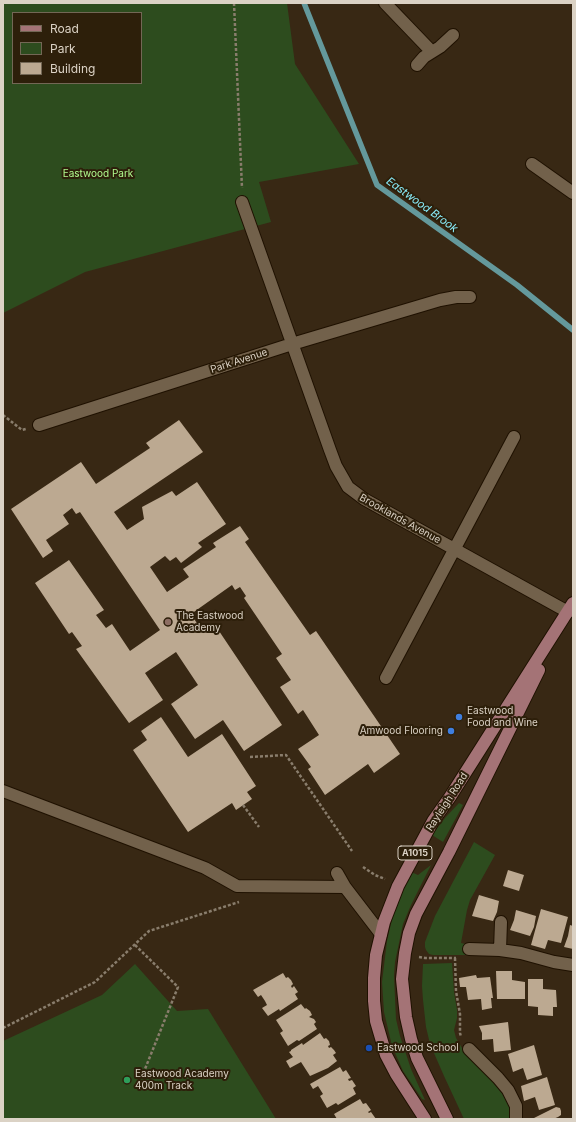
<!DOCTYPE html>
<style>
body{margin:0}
#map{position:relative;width:576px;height:1122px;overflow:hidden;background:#382814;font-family:Inter,sans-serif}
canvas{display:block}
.frame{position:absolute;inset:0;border:4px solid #dbd2c5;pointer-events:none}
.legend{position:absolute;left:12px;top:12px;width:130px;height:72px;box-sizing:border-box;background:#2d1f0a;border:1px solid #736755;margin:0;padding:5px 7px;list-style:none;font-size:12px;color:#dbd2c5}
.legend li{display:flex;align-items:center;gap:8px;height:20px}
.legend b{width:20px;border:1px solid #736755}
</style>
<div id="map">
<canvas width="576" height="1122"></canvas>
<div class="frame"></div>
<ul class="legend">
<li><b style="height:5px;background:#a47376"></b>Road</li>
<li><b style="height:11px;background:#2d4c1e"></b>Park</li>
<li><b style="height:11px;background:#bca991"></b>Building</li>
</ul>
</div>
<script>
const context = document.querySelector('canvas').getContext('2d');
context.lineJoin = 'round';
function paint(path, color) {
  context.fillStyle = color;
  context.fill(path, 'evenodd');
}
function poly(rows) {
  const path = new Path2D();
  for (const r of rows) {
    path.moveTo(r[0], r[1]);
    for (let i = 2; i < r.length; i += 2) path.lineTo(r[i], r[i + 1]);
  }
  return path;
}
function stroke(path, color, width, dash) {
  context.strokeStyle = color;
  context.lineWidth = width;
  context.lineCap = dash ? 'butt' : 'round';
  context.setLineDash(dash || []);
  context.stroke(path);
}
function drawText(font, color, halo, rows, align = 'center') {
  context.font = font + ' Inter,sans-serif';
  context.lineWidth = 4;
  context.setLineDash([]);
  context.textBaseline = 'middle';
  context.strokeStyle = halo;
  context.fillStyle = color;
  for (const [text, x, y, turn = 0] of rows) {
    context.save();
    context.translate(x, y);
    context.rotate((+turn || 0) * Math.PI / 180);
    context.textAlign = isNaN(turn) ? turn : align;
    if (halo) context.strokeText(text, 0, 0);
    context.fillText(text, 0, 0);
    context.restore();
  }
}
paint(poly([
 [3,3,287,3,295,64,359,164,259,182,271,222,85,272,3,313],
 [13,13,141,13,141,83,13,83],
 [459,803,463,805,443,842,432,835,445,818],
 [474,842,495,855,470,900,467,910,461,943,465,944,465,955,433,955,429,954,426,950,425,947,425,942,435,916],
 [431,865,411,905,403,924,395,962,394,976,396,1019,400,1036,411,1069,425,1100,422,1099,403,1071,392,1046,384,1012,382,982,387,941,393,915,398,900,411,872,418,875],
 [452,963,454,992,457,1010,457,1018,454,1030,456,1038,465,1053,502,1090,511,1106,511,1119,464,1119,444,1076,430,1044,426,1027,423,1000,422,986,423,964],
 [135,964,177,1011,208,1009,276,1119,3,1119,3,1041,102,995]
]), '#2d4c1e');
stroke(poly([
 [304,3,377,185,517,285,573,330]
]), '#64999c', 5.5);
paint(poly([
 [179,420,203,452,114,512,127,530,144,519,142,507,172,491,176,496,197,482,226,524,198,543,202,547,181,563,176,557,170,561,165,556,150,567,167,592,189,577,183,569,216,547,213,543,240,526,249,539,245,542,310,635,316,631,400,754,374,773,368,764,325,795,308,769,311,767,298,749,319,735,303,710,298,714,280,687,291,680,276,658,282,654,244,598,246,596,240,587,235,590,232,585,191,614,203,633,215,625,282,725,244,751,223,720,195,739,171,704,198,685,176,652,145,673,163,700,129,723,76,649,82,646,72,632,69,634,35,583,69,560,104,610,96,615,106,628,112,624,130,651,160,630,80,512,76,514,72,508,63,515,69,524,46,540,53,551,43,558,11,509,81,462,96,484,150,448,146,443],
 [161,717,188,757,222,734,256,786,247,792,252,799,236,810,232,803,188,832,133,750,147,740,141,731],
 [508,870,524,875,519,891,503,886],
 [479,895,499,901,497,912,493,921,472,916],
 [541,909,568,917,561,943,548,940,545,949,531,945],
 [516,910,536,916,534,927,530,936,510,930,514,920],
 [570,925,573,926,573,949,564,947,568,936],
 [496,971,512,971,512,980,525,982,525,999,497,999],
 [283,973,286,978,288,977,291,980,293,984,291,986,292,988,294,986,298,992,295,994,298,999,280,1011,279,1009,268,1016,262,1008,267,1005,265,1001,261,995,258,997,253,990],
 [476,975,477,978,490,977,493,998,491,998,492,1008,482,1010,481,999,468,1000,466,987,460,987,459,978],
 [528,979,543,979,543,989,556,990,557,1007,553,1007,553,1016,538,1015,538,1007,528,1006],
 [301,1004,305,1009,306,1008,310,1011,312,1015,309,1017,314,1019,316,1022,314,1024,317,1029,299,1041,297,1040,288,1046,280,1033,283,1031,276,1020],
 [508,1022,511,1050,494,1052,493,1039,482,1040,482,1033,479,1026],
 [320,1033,324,1039,326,1038,329,1041,330,1045,328,1046,329,1048,331,1047,334,1050,336,1053,333,1055,337,1061,328,1068,310,1076,301,1062,290,1068,286,1061,293,1057,289,1052,291,1051,291,1050,302,1043,303,1045],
 [534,1045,542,1075,527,1080,523,1068,513,1072,508,1054],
 [340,1067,343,1072,346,1070,351,1078,348,1079,349,1081,352,1080,356,1086,353,1088,356,1094,338,1105,336,1103,327,1108,320,1096,323,1094,318,1086,313,1089,310,1084],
 [547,1077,555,1105,539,1110,535,1097,524,1101,521,1086],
 [360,1099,363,1104,366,1103,371,1110,368,1112,369,1113,371,1112,376,1119,337,1119,334,1114],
 [556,1107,560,1108,561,1111,561,1115,558,1117,553,1119,532,1119]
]), '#bca991');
const minor = poly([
 [385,3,432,52],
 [417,65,424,57,440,47,453,35],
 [532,164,573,193],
 [242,202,330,450,336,466,348,487,364,499,568,612],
 [39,425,292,344,440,300,456,297,470,297],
 [386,678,514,437],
 [3,791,205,868,237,886,345,887,381,934],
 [337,873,345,887],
 [469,949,500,950,521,953,554,962,573,965],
 [500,950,501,922],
 [469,1049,498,1078,508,1090,516,1106,516,1119]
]);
const major = poly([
 [425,1119,396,1074,386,1055,376,1021,374,1001,374,978,376,955,384,922,398,886,433,821,450,797,573,603],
 [447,1119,417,1058,411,1039,406,1017,402,979,405,953,409,933,416,914,449,852,539,670]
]);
stroke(minor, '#1f1100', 14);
stroke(major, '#1f1100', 14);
stroke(poly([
 [234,3,242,188],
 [3,415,22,430,26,429],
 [250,757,286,755,352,851],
 [243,805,259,827],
 [363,867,375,875,385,879],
 [135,945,178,987,145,1069],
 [419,957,425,958,456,958],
 [455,958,456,991,460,1014,460,1033,461,1037],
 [3,1028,95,982,149,931,239,902]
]), '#897d6c', 2.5, [3, 2]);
stroke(minor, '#72614b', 12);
stroke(major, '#a47376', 12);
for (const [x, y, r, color] of [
 [168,622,4,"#8d6e63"],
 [459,717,4,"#3f7fe0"],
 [451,731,4,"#3f7fe0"],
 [369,1048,4,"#1a4fb4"],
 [127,1080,4,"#2e9e5b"]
]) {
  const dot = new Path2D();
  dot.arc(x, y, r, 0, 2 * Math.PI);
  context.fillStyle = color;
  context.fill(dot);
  stroke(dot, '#2d1f0a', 1.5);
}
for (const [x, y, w] of [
 [415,853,34]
]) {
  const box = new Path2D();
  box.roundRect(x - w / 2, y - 7, w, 14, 3);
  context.fillStyle = '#2d1f0a';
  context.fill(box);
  stroke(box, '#dbd2c5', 1);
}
drawText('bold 9px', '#dbd2c5', null, [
 ["A1015",415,853]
]);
drawText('10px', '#aff98d', '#2d1f0a', [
 ["Eastwood Park",98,174]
]);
drawText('10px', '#dbd2c5', '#2d1f0a', [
 ["Park Avenue",239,361,-18],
 ["Brooklands Avenue",400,519,29],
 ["Rayleigh Road",447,802,-57]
]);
drawText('10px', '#dbd2c5', '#2d1f0a', [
 ["The Eastwood",176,616],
 ["Academy",176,628],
 ["Eastwood",467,711],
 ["Food and Wine",467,723],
 ["Amwood Flooring",443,731,"right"],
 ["Eastwood School",377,1048],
 ["Eastwood Academy",135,1074],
 ["400m Track",135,1086]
], 'left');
drawText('italic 11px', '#89ecfa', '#2d1f0a', [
 ["Eastwood Brook",422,205,36]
]);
</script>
